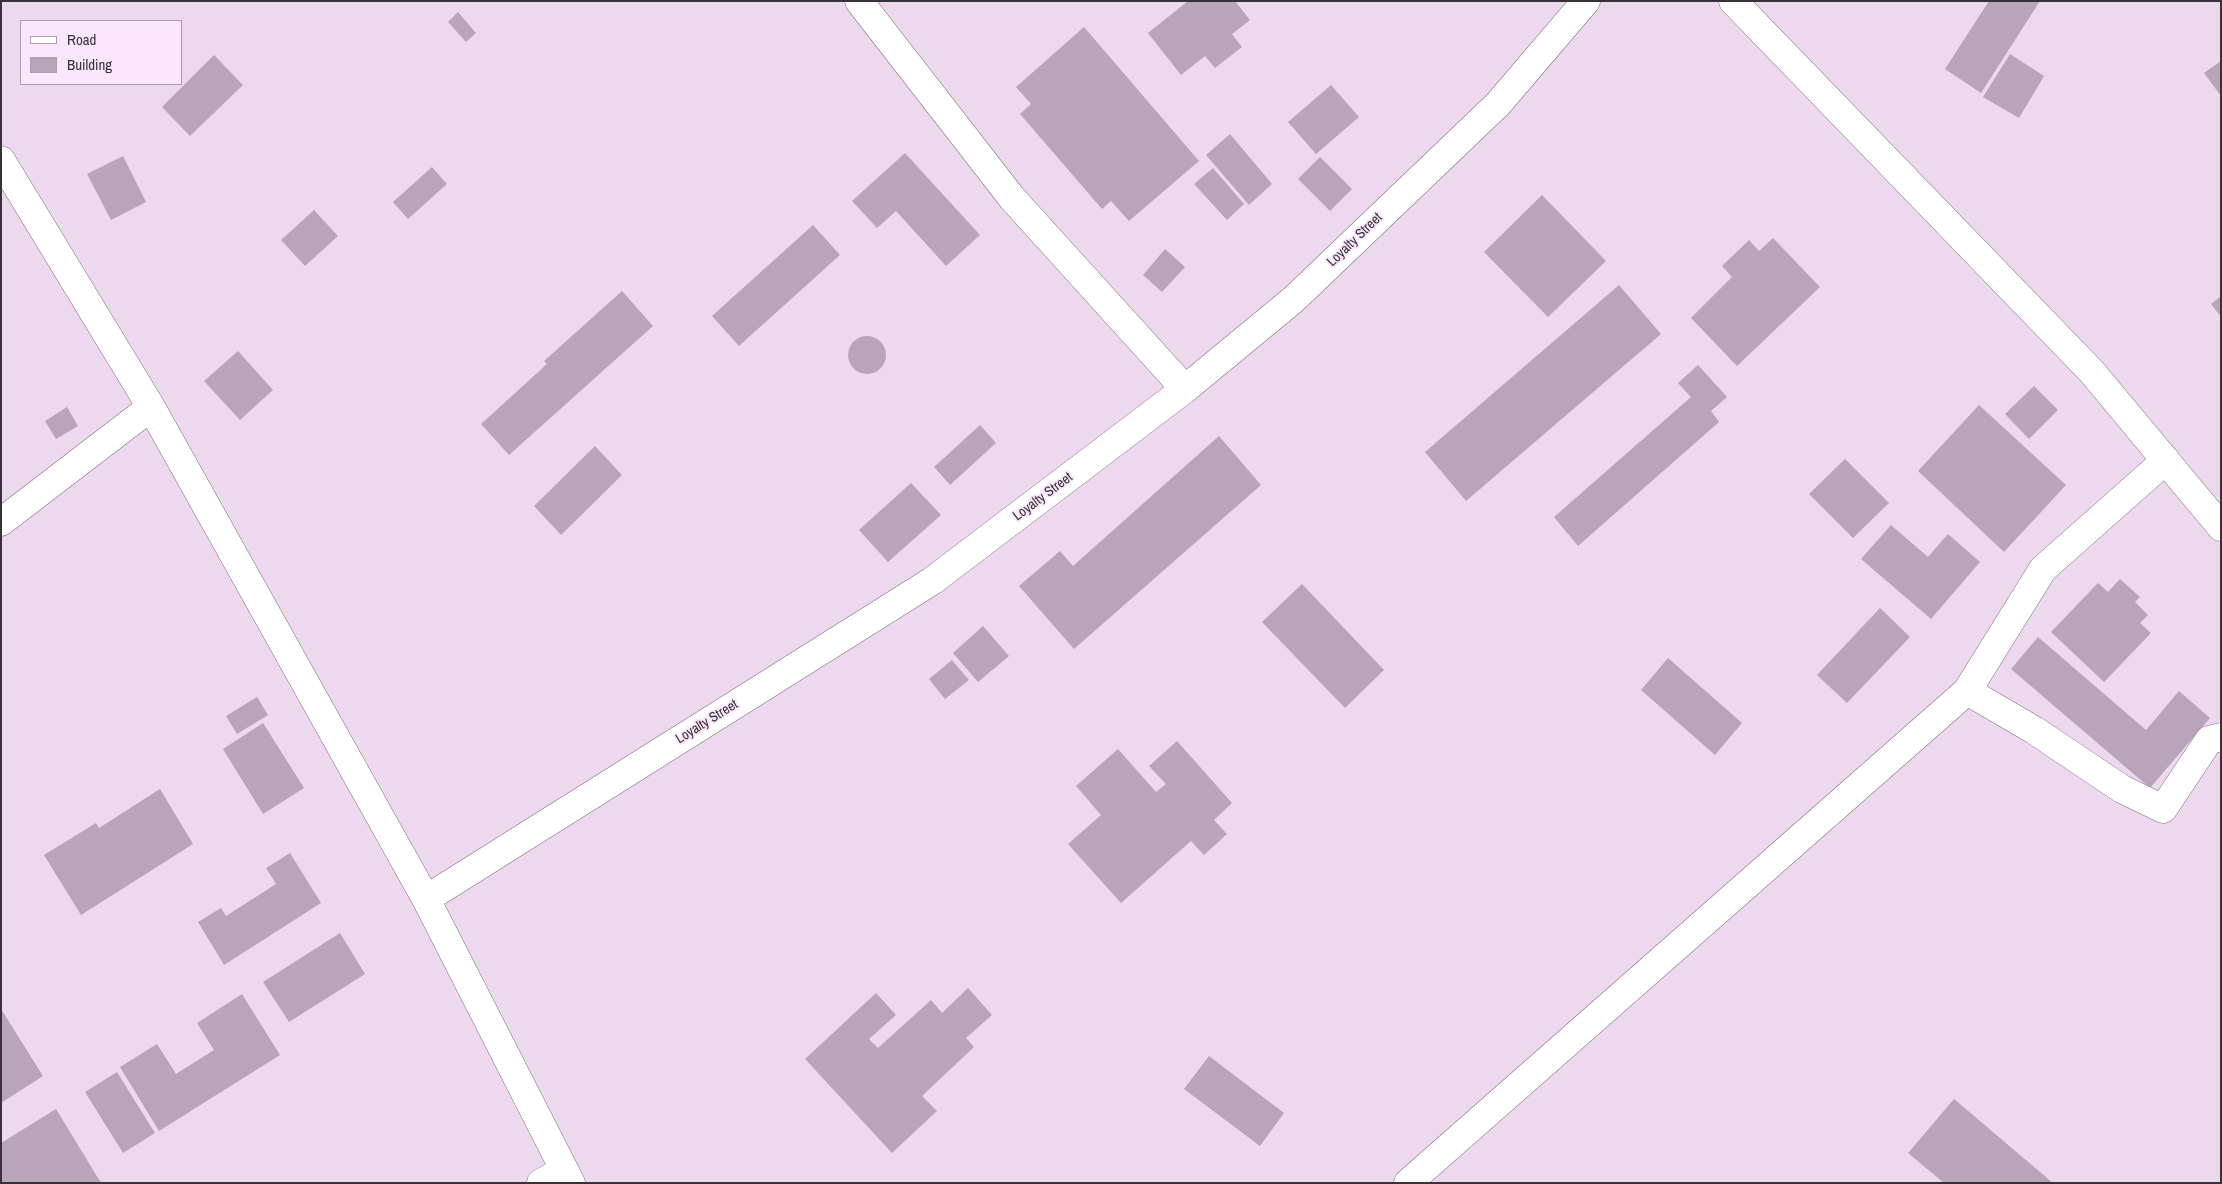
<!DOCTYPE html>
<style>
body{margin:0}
#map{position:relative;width:2222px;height:1184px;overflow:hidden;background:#ecd9ee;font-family:"Archivo Narrow",sans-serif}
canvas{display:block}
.frame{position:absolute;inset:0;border:2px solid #383139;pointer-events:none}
.legend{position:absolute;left:20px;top:20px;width:162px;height:65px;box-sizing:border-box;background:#fae7fc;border:1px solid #ac9eae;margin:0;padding:6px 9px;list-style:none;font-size:15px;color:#383139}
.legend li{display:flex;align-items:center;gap:10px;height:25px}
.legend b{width:25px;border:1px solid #ac9eae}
</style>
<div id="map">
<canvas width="2222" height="1184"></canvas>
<div class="frame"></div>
<ul class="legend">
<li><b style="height:6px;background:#fff"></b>Road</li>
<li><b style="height:14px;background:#b8a5b9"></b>Building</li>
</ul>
</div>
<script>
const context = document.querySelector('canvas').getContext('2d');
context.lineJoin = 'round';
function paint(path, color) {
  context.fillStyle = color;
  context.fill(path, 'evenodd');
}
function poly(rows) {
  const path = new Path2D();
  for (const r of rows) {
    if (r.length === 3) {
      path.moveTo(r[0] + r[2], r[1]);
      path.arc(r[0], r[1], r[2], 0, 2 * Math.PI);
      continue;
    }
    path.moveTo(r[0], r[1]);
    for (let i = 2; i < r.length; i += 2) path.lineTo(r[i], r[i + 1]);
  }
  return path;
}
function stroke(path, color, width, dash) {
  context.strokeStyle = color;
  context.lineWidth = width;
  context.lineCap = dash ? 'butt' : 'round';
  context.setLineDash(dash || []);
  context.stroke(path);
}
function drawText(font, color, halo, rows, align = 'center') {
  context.font = font + ' "Archivo Narrow",sans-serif';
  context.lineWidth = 4;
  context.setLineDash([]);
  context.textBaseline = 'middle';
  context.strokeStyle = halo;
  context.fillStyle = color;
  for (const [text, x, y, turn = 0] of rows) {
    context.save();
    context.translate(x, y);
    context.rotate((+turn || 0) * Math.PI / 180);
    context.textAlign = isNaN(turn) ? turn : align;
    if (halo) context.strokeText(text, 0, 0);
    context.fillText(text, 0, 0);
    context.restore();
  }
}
paint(poly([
 [1188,1,1235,1,1250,20,1232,34,1242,47,1215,68,1205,56,1181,75,1148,33],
 [1989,1,2040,1,1981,93,1945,69],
 [458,12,476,33,466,42,448,22],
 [1084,27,1199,161,1129,221,1111,201,1102,209,1020,114,1031,104,1016,87],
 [2010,54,2044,76,2019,118,1983,97],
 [214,55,243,85,190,136,162,107],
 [2221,61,2221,96,2204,73],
 [1331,85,1359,117,1316,154,1288,122],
 [1230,134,1272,184,1249,205,1206,155],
 [905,153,980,235,946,266,896,211,877,228,852,201],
 [123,156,146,202,111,220,87,174],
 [1320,157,1352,189,1330,211,1298,179],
 [432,167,447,184,408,219,393,202],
 [1213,168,1244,204,1227,220,1194,184],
 [1542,195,1606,261,1548,317,1484,252],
 [314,210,338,236,305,266,281,240],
 [813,225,840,255,739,346,712,316],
 [1773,238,1820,287,1737,366,1691,318,1732,277,1722,266,1749,240,1759,251],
 [1165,249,1185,267,1162,292,1143,275],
 [1619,285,1661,334,1466,501,1425,452],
 [622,291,653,326,509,455,481,424,547,364,544,361],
 [2221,296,2221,317,2211,304],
 [867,355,19],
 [238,351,273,390,240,420,204,381],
 [1698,365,1727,397,1711,411,1719,422,1578,546,1554,517,1691,397,1678,383],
 [2034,386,2058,410,2029,439,2005,414],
 [1979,405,2066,485,2004,552,1918,471],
 [67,407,78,426,56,439,45,421],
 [980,425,996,443,950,485,934,467],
 [1219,436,1261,485,1074,649,1019,586,1060,551,1073,566],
 [595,446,622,475,561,535,534,506],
 [1845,459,1889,503,1853,538,1809,494],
 [911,483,941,515,888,562,859,530],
 [1891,525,1928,557,1948,534,1980,562,1931,619,1861,559],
 [2120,579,2140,597,2135,602,2148,615,2140,623,2151,633,2104,682,2051,632,2098,583,2108,592],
 [1302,584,1384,670,1345,708,1262,622],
 [1880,608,1910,637,1847,703,1817,675],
 [983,626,1009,656,978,682,953,653],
 [2038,637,2146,730,2179,691,2210,718,2150,788,2011,669],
 [1668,658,1742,723,1715,755,1641,690],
 [952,660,969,680,945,699,929,679],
 [257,697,268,715,237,734,226,716],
 [263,723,304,788,263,814,223,749],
 [1177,741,1232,803,1214,820,1227,834,1204,855,1191,841,1121,903,1068,844,1101,815,1076,786,1118,749,1156,792,1166,784,1149,766],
 [160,789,193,844,81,915,44,855,96,823,99,828],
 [290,853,321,903,224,965,198,922,221,908,226,916,276,884,266,868],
 [340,933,365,974,289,1022,263,982],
 [968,988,992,1015,966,1038,974,1047,922,1096,937,1111,892,1153,805,1059,876,993,896,1015,869,1039,878,1048,931,1000,942,1013],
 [242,994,280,1055,159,1131,120,1067,157,1044,176,1074,214,1050,197,1023],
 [1,1009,43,1076,1,1103],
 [1209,1056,1284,1113,1260,1146,1184,1089],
 [117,1072,155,1133,123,1153,85,1092],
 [1954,1099,2053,1183,1944,1183,1908,1153],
 [56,1109,101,1183,1,1183,1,1143]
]), '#b8a5b9');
const minor = poly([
 [859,1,1012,198,1185,389],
 [1733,1,2092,372,2221,527],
 [1,160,151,407,426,899,571,1183],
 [1,522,151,407],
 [1967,691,2034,730,2122,789,2163,809,2209,740,2221,737],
 [426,899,932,581,1185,389,1294,299,1498,104,1586,1],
 [541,1183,564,1170],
 [1408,1183,1967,691,2043,569,2166,460]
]);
stroke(minor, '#817082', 29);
stroke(minor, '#fff', 28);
drawText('14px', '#383139', '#fae7fc', [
 ["Loyalty Street",1355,240,-44],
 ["Loyalty Street",1043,497,-37],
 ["Loyalty Street",707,722,-32]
]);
</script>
